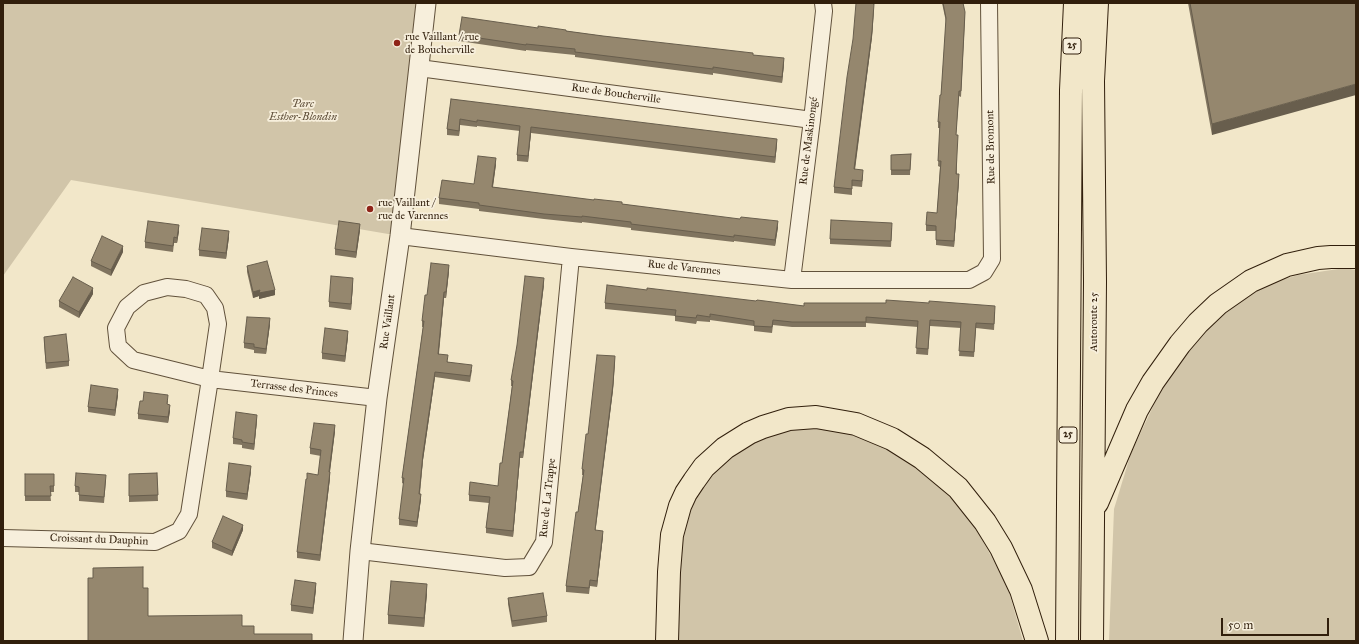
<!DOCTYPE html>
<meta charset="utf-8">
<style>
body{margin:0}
#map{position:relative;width:1359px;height:644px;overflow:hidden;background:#f2e7c9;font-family:"IM FELL Great Primer",serif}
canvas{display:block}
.frame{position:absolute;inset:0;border:4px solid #311f0c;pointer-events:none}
.scale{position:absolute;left:1221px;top:618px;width:108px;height:18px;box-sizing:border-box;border:2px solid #311f0c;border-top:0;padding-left:5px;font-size:12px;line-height:14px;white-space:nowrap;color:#311f0c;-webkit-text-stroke:3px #f7efdc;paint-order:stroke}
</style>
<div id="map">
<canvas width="1359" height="644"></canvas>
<div class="frame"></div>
<div class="scale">50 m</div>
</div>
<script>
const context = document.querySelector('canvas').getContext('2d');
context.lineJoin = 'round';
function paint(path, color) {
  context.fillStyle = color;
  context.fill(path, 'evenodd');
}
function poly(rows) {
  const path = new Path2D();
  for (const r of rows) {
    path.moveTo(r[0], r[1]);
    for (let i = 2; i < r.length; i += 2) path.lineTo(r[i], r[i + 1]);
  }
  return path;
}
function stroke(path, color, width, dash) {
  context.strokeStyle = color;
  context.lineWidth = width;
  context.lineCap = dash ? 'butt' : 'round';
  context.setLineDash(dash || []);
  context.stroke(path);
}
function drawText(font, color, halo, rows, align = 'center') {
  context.font = font + ' "IM FELL Great Primer",serif';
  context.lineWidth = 3.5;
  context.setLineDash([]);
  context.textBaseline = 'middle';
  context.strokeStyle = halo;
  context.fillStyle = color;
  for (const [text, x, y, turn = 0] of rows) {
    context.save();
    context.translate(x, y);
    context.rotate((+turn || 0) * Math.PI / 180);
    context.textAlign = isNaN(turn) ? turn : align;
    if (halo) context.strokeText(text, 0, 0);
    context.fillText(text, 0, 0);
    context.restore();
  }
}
paint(poly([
 [3,3,426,3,400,236,71,180,3,276],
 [1345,268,1356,270,1356,641,1109,641,1114,509,1131,453,1159,394,1193,343,1231,308,1268,284,1298,275],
 [795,426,832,427,878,440,914,461,969,516,1007,585,1023,641,677,641,682,544,692,506,704,483,727,458,748,441]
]), '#d1c5a9');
const minor = poly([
 [419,68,812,120],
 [400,236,571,257,792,280,969,280,984,272,992,259,989,3],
 [792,280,812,120,824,11,823,3],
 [3,538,155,542,179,531,189,514,210,379,218,324,215,308,206,295,186,289,167,287,144,293,127,307,116,328,118,346,133,360,210,379,377,398],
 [360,551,505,568,529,567,544,542,571,257]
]);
const tertiary = poly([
 [353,641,360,551,377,398,400,236,426,3]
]);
const motorway = poly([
 [1097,503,1137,410,1153,382,1180,344,1198,323,1218,304,1251,281,1287,265,1318,258,1331,257,1356,257],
 [667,641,669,572,672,535,680,506,686,493,694,481,704,467,725,448,749,433,763,427,789,419,816,417,856,424,892,439,922,458,958,488,985,522,1001,548,1021,590,1037,641],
 [1067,641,1071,90,1075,3],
 [1092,641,1095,282,1093,81,1097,3]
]);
stroke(minor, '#61513b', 18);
stroke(tertiary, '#61513b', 21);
stroke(motorway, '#311f0c', 24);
stroke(minor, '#f7efdc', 16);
stroke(tertiary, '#f7efdc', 19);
stroke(motorway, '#f2e7c9', 22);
paint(poly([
 [942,3,963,3,965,18,961,97,959,96,956,135,957,174,959,180,954,247,936,245,936,231,926,231,926,225,937,213,940,167,938,166,940,128,938,128,938,122,941,95,946,22],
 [1188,3,1356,3,1212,135],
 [874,10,872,37,855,170,863,176,862,187,852,186,852,195,834,193,834,187],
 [538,28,566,31,603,36,753,55,784,64,782,83,713,73,713,75,575,57,575,55,526,50,526,51,459,41,459,35],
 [451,99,777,144,775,163,531,133,528,162,517,161,517,155,520,131,477,126,477,127,460,125,459,136,447,135,447,129],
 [911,154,910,175,891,175,891,155],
 [496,164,493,187,622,204,778,227,775,246,734,241,734,242,631,230,631,228,582,222,582,223,544,219,479,211,479,209,439,204,439,198,474,184],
 [892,228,891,247,830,244,830,239],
 [360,230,356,258,335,255,335,249],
 [179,231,177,243,174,243,173,252,145,248,145,242],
 [229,237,226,259,199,256,199,250],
 [123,252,111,276,91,266,91,261],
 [247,266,275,295,259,299,259,296,253,298,247,272],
 [449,271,446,298,444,298,439,354,448,362,472,370,470,382,435,377,423,460,420,494,421,499,417,527,399,525,399,519,404,484,402,483,402,478,423,327,422,327,422,321,427,295],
 [353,284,351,310,329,307,329,302],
 [544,284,523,458,520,458,513,537,486,533,486,528,489,503,469,501,469,495,498,486,502,463,512,386,511,386,511,380],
 [647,290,804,306,995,312,994,330,976,328,974,357,959,356,961,328,930,326,928,355,916,354,918,327,866,323,866,327,792,327,773,325,772,333,754,331,754,326,710,320,710,322,697,321,696,324,675,321,675,316,605,309,605,303],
 [93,294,79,318,59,307,59,301],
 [270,324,266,354,254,353,254,350,244,348,244,343],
 [44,337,69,361,69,366,46,369,44,342],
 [348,337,345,362,322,359,322,353],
 [615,362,613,390,595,530,603,536,597,587,590,586,589,594,566,592,566,586,578,512,583,475,582,475,582,469,588,434],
 [118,395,115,416,88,412,88,407],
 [143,401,168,401,167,405,170,411,168,423,138,419,138,414],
 [257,420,254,450,242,448,242,445,233,444,233,438],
 [335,431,330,472,330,478,320,561,297,558,297,552,307,479,318,475,321,456,310,454,310,448],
 [251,471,247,500,226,497,226,491],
 [157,473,158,501,129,502,129,474],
 [25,474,54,474,54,492,50,492,51,501,25,501],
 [106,480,104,503,79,501,79,492,75,492,75,486],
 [243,530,232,556,212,548,212,542],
 [316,589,313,614,291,611,291,605],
 [427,593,424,627,388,624,388,615],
 [508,598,547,616,547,622,512,627,508,604]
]), '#80745f');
paint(poly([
 [874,4,872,37,854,175,854,169],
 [784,58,784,64,782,83,782,77],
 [1356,84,1356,95,1212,135,1212,124],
 [460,119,460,125,459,136,459,131],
 [531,127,531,133,528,162,528,156],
 [777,139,777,144,775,163,775,157],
 [496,158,496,164,492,192,492,187],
 [959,174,959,180,954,247,954,241],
 [778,221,778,227,775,246,775,240],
 [360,224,360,230,356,258,356,252],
 [179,225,179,231,177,243,177,238],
 [229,231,229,237,226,259,226,253],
 [123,246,123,252,111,276,111,270],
 [449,265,449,271,446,298,446,292],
 [353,278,353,284,351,310,351,304],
 [544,278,544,284,523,458,523,452],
 [93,288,93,294,79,318,79,312],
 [260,290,275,290,275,295,259,299,259,296,253,298,253,292],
 [444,292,444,298,438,359,438,354],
 [270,318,270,324,266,354,266,349],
 [348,331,348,337,345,362,345,356],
 [615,356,613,390,595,535,595,530],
 [435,372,435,377,423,460,419,499,423,454],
 [118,389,118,395,115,416,115,410],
 [170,405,170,411,168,423,168,417],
 [257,415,257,420,254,450,254,444],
 [335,425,335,431,329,478,329,472],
 [520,452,520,458,513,537,513,531],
 [251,466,251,471,247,500,247,494],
 [330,472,330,478,320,561,320,555],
 [421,494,421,499,417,527,417,522],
 [243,525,243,530,232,556,232,551],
 [603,531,603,536,597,587,597,581],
 [316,583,316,589,313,614,313,608],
 [427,584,427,593,424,627,424,618]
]), '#685e4d');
const building = poly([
 [856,3,873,3,873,4,874,4,872,31,854,169,863,170,862,181,852,180,852,189,834,187,847,77,853,39,856,3],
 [943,3,963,3,965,12,961,91,959,91,956,135,958,135,956,174,959,174,954,241,936,240,936,226,926,225,927,212,937,213,941,161,938,161,940,122,938,122,940,95,941,95,946,18,943,3],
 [1190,3,1356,3,1356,84,1212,124,1190,3],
 [462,17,538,28,538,26,566,30,566,31,603,36,753,53,753,55,784,58,782,77,713,67,713,69,575,52,575,49,526,44,526,45,459,35,462,17],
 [451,99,777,139,775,157,531,127,528,156,517,155,520,126,477,120,477,122,460,119,459,131,447,129,451,99],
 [911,154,910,170,891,170,891,155,911,154],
 [478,156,496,158,492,187,594,200,594,199,622,202,622,204,740,219,741,217,778,221,775,240,734,235,734,237,631,224,631,222,582,216,582,217,544,214,479,205,479,203,439,198,442,180,474,184,478,156],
 [831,220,892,223,891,241,830,239,831,220],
 [148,221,179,225,177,238,174,237,173,246,145,242,148,221],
 [339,221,360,224,356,252,335,249,339,221],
 [202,228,229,231,226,253,199,250,202,228],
 [102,236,123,246,111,270,91,261,102,236],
 [267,261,275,290,259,293,260,290,253,292,247,266,267,261],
 [431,263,449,265,446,292,444,292,438,354,448,355,447,362,472,365,470,376,435,372,423,454,419,494,421,494,417,522,399,519,404,478,402,478,424,321,422,321,425,295,427,295,431,263],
 [331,276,353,278,351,304,329,302,331,276],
 [525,276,544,278,523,452,520,452,513,531,486,528,490,497,469,495,470,482,498,486,500,463,502,463,513,381,511,380,517,345,525,276],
 [73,277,93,288,79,312,59,301,73,277],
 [607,285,647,290,647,288,756,301,757,300,804,306,804,303,886,303,886,300,929,303,929,301,995,306,994,324,976,323,974,352,959,351,961,322,930,320,928,349,916,348,918,321,866,317,866,322,792,322,773,320,772,327,754,326,754,321,710,314,710,317,697,315,696,318,675,316,676,310,605,303,607,285],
 [247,317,270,318,266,349,254,347,254,344,244,343,247,317],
 [325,328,348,331,345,356,322,353,325,328],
 [66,334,69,361,46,363,44,337,66,334],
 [597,355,615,356,613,384,595,530,603,531,597,581,590,580,589,588,566,586,576,512,578,512,584,470,582,469,586,434,588,434,597,355],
 [91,385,118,389,115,410,88,407,91,385],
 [144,392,168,395,167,404,170,405,168,417,138,414,140,401,143,401,144,392],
 [236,412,257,415,254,444,242,442,242,440,233,438,236,412],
 [314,423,335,425,329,472,330,472,320,555,297,552,306,479,307,479,307,473,318,475,321,450,310,448,314,423],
 [229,463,251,466,247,494,226,491,229,463],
 [76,473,106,475,104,497,79,495,79,487,75,486,76,473],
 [157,473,158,495,129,496,129,474,157,473],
 [25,474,54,474,54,486,50,486,51,496,25,496,25,474],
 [223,516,243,525,232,551,212,542,223,516],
 [143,567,143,588,148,588,148,616,242,615,242,626,254,626,254,634,312,634,312,641,88,641,88,578,93,578,93,568,143,567],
 [295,580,316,583,313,608,291,605,295,580],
 [391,581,427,584,424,618,388,615,391,581],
 [543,593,547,616,512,621,508,598,543,593]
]);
paint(building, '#95876e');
stroke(building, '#685e4d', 1);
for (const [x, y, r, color] of [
 [397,43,4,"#8f2418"],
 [370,209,4,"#8f2418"]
]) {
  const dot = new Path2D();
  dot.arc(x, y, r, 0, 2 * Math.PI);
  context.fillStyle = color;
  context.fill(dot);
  stroke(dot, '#f7efdc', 1.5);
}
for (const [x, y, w] of [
 [1072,46,18],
 [1068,435,18]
]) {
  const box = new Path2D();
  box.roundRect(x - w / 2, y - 8, w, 16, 3);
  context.fillStyle = '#f7efdc';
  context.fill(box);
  stroke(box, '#311f0c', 1);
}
drawText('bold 10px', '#311f0c', null, [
 ["25",1072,46],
 ["25",1068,435]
]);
drawText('11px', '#311f0c', '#f7efdc', [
 ["rue Vaillant / rue",405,37],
 ["de Boucherville",405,50],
 ["rue Vaillant /",378,203],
 ["rue de Varennes",378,216]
], 'left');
drawText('11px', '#311f0c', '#f7efdc', [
 ["Rue de Boucherville",616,94,8],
 ["Rue de Maskinongé",809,141,-83],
 ["Rue de Bromont",991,147,-91],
 ["Rue de Varennes",684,268,6],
 ["Rue Vaillant",388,322,-82],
 ["Autoroute 25",1094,322,-90],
 ["Terrasse des Princes",294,389,7],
 ["Rue de La Trappe",548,498,-84],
 ["Croissant du Dauphin",99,540,2]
]);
drawText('italic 11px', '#61513b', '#f7efdc', [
 ["Parc",303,104],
 ["Esther-Blondin",303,117]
]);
</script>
